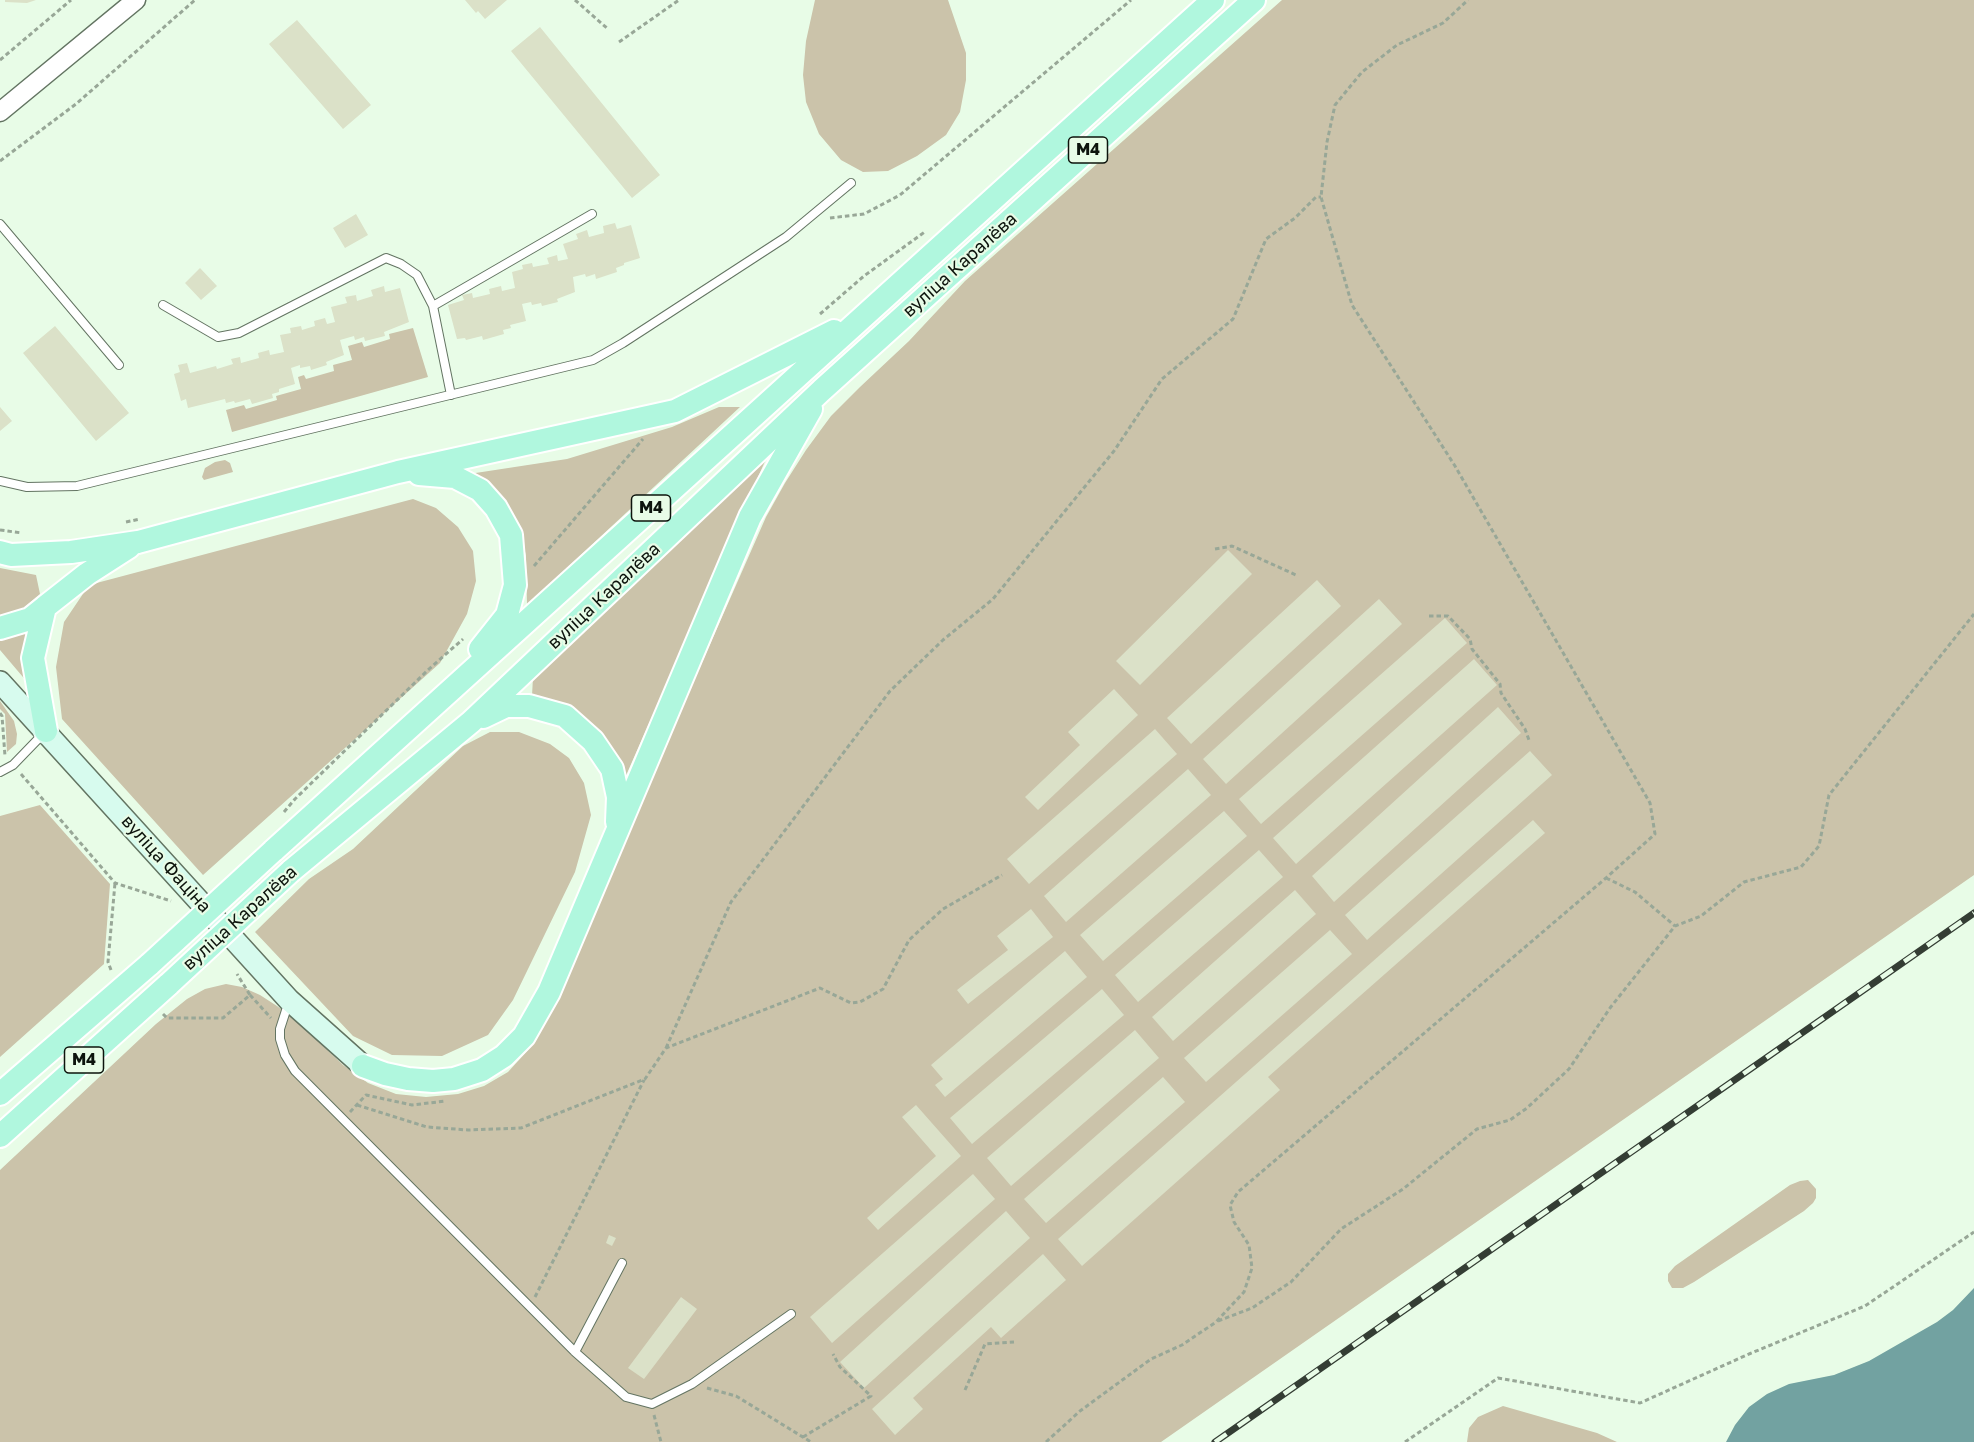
<!DOCTYPE html>
<meta charset="utf-8">
<style>
body{margin:0}
canvas{display:block;background:#e8fce7}
</style>
<canvas width="1974" height="1442"></canvas>
<script>
const context = document.querySelector('canvas').getContext('2d');
context.lineJoin = 'round';
function paint(path, color) {
  context.fillStyle = color;
  context.fill(path, 'evenodd');
}
function poly(rows) {
  const path = new Path2D();
  for (const r of rows) {
    path.moveTo(r[0], r[1]);
    for (let i = 2; i < r.length; i += 2) path.lineTo(r[i], r[i + 1]);
  }
  return path;
}
function stroke(path, color, width, dash) {
  context.strokeStyle = color;
  context.lineWidth = width;
  context.lineCap = dash ? 'butt' : 'round';
  context.setLineDash(dash || []);
  context.stroke(path);
}
function drawText(font, color, halo, rows, align = 'center') {
  context.font = font + ' "Golos Text",sans-serif';
  context.lineWidth = 4.5;
  context.setLineDash([]);
  context.textBaseline = 'middle';
  context.strokeStyle = halo;
  context.fillStyle = color;
  for (const [text, x, y, turn = 0] of rows) {
    context.save();
    context.translate(x, y);
    context.rotate((+turn || 0) * Math.PI / 180);
    context.textAlign = isNaN(turn) ? turn : align;
    if (halo) context.strokeText(text, 0, 0);
    context.fillText(text, 0, 0);
    context.restore();
  }
}
paint(poly([
 [815,0,948,0,966,53,966,80,960,112,946,135,917,156,888,171,863,172,841,160,819,134,806,102,803,75,806,41],
 [1282,0,1974,0,1974,875,1161,1442,0,1442,0,1170,156,1024,187,999,205,989,226,984,242,987,260,995,277,1006,299,1023,343,1065,368,1083,396,1094,426,1097,458,1094,484,1086,508,1072,528,1050,543,1024,766,517,785,483,806,450,831,416,860,387,909,341,965,281],
 [413,328,428,377,232,432,226,410,244,405,246,409,277,400,276,396,301,389,298,377,304,375,306,379,334,371,333,365,352,360,348,346,362,342,364,347,390,339,389,334],
 [719,407,740,407,527,605,526,556,519,524,501,495,469,474,567,459,672,427],
 [766,459,624,780,532,696,533,677],
 [225,460,230,463,233,472,204,480,202,477,205,468,215,462],
 [413,499,436,508,458,527,473,551,476,581,467,614,440,663,203,875,62,719,56,667,64,622,89,585],
 [0,568,36,575,40,594,19,612,0,617],
 [31,625,24,647,28,683,0,650,0,637],
 [0,701,14,721,17,734,16,744,7,752,5,714,0,709],
 [490,732,519,732,550,744,569,758,584,783,591,815,575,872,513,1000,488,1035,442,1056,392,1055,353,1036,255,932,309,879,353,849,463,746],
 [40,805,110,884,104,964,0,1057,0,816],
 [1808,1180,1816,1189,1816,1198,1813,1203,1804,1211,1694,1282,1683,1288,1672,1288,1668,1281,1668,1274,1675,1266,1790,1185,1800,1181],
 [1503,1406,1597,1433,1617,1442,1467,1442,1469,1428,1478,1417]
]), '#cbc3aa');
paint(poly([
 [1974,1288,1974,1442,1726,1442,1735,1425,1749,1407,1767,1394,1789,1384,1834,1375,1869,1361,1937,1322,1953,1310]
]), '#72a2a1');
paint(poly([
 [5,0,36,0,27,3,5,2],
 [465,0,507,0,485,19,478,11,476,13],
 [297,20,371,105,343,129,269,44],
 [540,27,660,175,632,198,511,51],
 [356,214,368,235,345,248,333,228],
 [615,223,617,229,631,225,640,258,624,263,624,265,616,268,617,272,596,279,595,274,586,277,585,274,573,277,575,292,557,299,558,302,542,306,541,303,532,305,531,302,522,304,526,321,510,325,511,328,503,330,504,334,483,340,482,336,466,340,465,338,457,339,448,305,464,300,462,295,472,293,473,298,490,294,489,289,501,286,502,291,515,288,512,272,523,269,522,265,532,263,533,267,549,264,547,258,557,255,558,261,568,259,563,244,578,239,576,234,587,230,589,237,604,233,603,226],
 [200,268,217,286,201,300,185,283],
 [384,286,385,292,400,288,409,322,384,332,385,336,365,341,364,337,355,340,354,336,340,340,344,355,326,362,327,365,311,370,310,366,300,368,300,365,291,368,295,384,279,389,279,392,272,394,273,398,252,404,250,399,235,403,234,401,226,403,225,399,188,408,186,399,181,401,174,374,180,372,178,365,187,363,190,373,216,366,217,369,233,364,231,359,240,357,241,363,259,358,258,353,269,350,270,355,284,352,280,335,291,333,290,328,301,326,302,330,315,326,314,321,325,318,327,324,335,322,331,307,347,303,345,297,356,295,357,301,373,296,371,290],
 [55,326,129,413,96,441,23,353],
 [0,407,12,421,0,431],
 [1228,550,1252,574,1140,685,1116,661],
 [1317,580,1341,606,1191,744,1167,718],
 [1379,599,1402,624,1226,784,1203,759],
 [1445,618,1467,643,1261,824,1239,799],
 [1474,659,1497,685,1296,864,1273,838],
 [1114,689,1138,715,1038,810,1025,797,1080,745,1068,732],
 [1498,707,1521,733,1334,902,1312,876],
 [1155,729,1177,754,1029,884,1007,859],
 [1530,751,1552,775,1367,940,1345,915],
 [1188,769,1211,795,1066,922,1044,896],
 [1224,811,1247,836,1103,961,1080,935],
 [1533,820,1545,833,1268,1077,1280,1090,1082,1266,1058,1239],
 [1259,850,1283,877,1138,1002,1115,975],
 [1295,890,1316,914,1173,1041,1152,1017],
 [1031,909,1053,937,968,1004,957,990,1008,950,997,936],
 [1330,930,1352,954,1206,1082,1184,1058],
 [1065,951,1087,977,945,1097,935,1085,943,1079,931,1065],
 [1102,989,1124,1015,972,1144,950,1118],
 [1135,1030,1159,1058,1011,1186,987,1158],
 [1163,1077,1185,1102,1046,1223,1024,1199],
 [916,1105,961,1156,878,1230,867,1218,936,1156,902,1117],
 [973,1174,995,1199,832,1343,810,1317],
 [1006,1211,1030,1238,864,1388,840,1362],
 [609,1235,616,1238,612,1246,606,1243],
 [1043,1254,1066,1280,1001,1338,991,1327,913,1398,923,1409,895,1435,872,1409],
 [681,1297,697,1309,644,1379,628,1368]
]), '#dbe1c8');
const service = poly([
 [0,224,119,365],
 [163,305,218,337,239,333,386,258,401,264,417,275,433,306,451,395],
 [433,306,592,214],
 [0,481,27,487,77,486,593,360,623,343,786,237,851,183],
 [0,772,13,765,43,734],
 [289,1001,280,1029,280,1039,285,1055,295,1071,575,1352,626,1397,652,1404,692,1384,791,1314],
 [575,1352,622,1263]
]);
const tertiary = poly([
 [0,112,136,0]
]);
const secondary = poly([
 [0,682,289,1000,363,1066]
]);
const primary = poly([
 [419,474,455,477,480,490,496,508,511,535,515,585,507,615,480,649],
 [0,552,11,555,71,552,138,542,398,472,675,411,834,331],
 [0,628,30,619,45,607],
 [483,717,506,706,529,706,565,716,593,741,612,769,618,797,617,822],
 [46,731,33,658,45,607,87,574,129,547],
 [273,851,1213,0],
 [291,871,471,722,822,390,1254,0],
 [363,1066,385,1074,408,1079,433,1081,454,1079,482,1070,504,1056,524,1036,549,992,750,517,811,409],
 [0,1094,150,964],
 [0,1136,169,984]
]);
stroke(service, '#637462', 10);
stroke(tertiary, '#637462', 21);
stroke(secondary, '#637462', 24);
stroke(primary, '#fff', 26);
stroke(poly([
 [575,0,608,29],
 [619,42,679,0],
 [0,60,71,0],
 [0,161,76,104,195,0],
 [830,218,864,214,900,195,1131,0],
 [820,314,864,276,926,231],
 [126,522,140,519],
 [0,530,22,533],
 [1215,549,1232,546,1296,575],
 [534,566,643,439],
 [1429,616,1448,616,1470,639,1472,649,1500,684,1501,693,1525,729,1529,740],
 [0,713,2,716,5,756],
 [21,774,115,883,171,901],
 [284,812,295,799,429,669,463,639],
 [1606,878,1635,892,1675,926],
 [111,970,108,962,115,883],
 [250,995,271,1018],
 [163,1014,167,1018,223,1018,250,995,237,974],
 [666,1048,731,902,890,691,943,640,993,599,1114,451,1162,379,1233,319,1266,239,1295,218,1316,197,1321,197],
 [357,1105,427,1127,468,1130,521,1128,645,1079,666,1048,820,988,851,1003,860,1002,883,989,909,940,943,909,1002,875],
 [350,1112,366,1095,412,1105,446,1101],
 [535,1297,644,1080],
 [1218,1321,1252,1308,1291,1282,1341,1229,1403,1189,1477,1129,1510,1120,1527,1108,1569,1069,1610,1008,1675,926,1701,916,1744,882,1801,867,1819,846,1829,795,1974,614],
 [707,1388,736,1396,811,1442],
 [965,1390,985,1344,1014,1342],
 [654,1415,661,1442],
 [803,1437,871,1396,840,1367,833,1354],
 [1046,1442,1080,1411,1151,1359,1182,1345,1216,1322,1244,1292,1252,1268,1249,1245,1234,1222,1230,1205,1238,1192,1606,878,1655,834,1650,803,1455,466,1352,305,1321,197,1327,142,1335,105,1362,72,1397,45,1443,23,1468,0],
 [1405,1442,1498,1378,1640,1403,1749,1354,1865,1306,1974,1232]
]), '#98a797', 3, [4.5, 3]);
stroke(service, '#fff', 8);
stroke(tertiary, '#fff', 18);
stroke(secondary, '#d7fbee', 21);
stroke(primary, '#b0f7de', 22);
const rail = poly([
 [1215,1442,1974,913]
]);
stroke(rail, '#343d34', 7);
stroke(rail, '#e8fce7', 4.5, [14]);
const primaryBridge = poly([
 [150,964,273,851],
 [169,984,291,871]
]);
stroke(primaryBridge, '#fff', 26, []);
stroke(primaryBridge, '#b0f7de', 22);
for (const [x, y, w] of [
 [1088,150,39],
 [651,508,39],
 [84,1060,39]
]) {
  const box = new Path2D();
  box.roundRect(x - w / 2, y - 13, w, 26, 4.5);
  context.fillStyle = '#e8fce7';
  context.fill(box);
  stroke(box, '#0d140d', 1.5);
}
drawText('bold 16px', '#0d140d', null, [
 ["М4",1088,150],
 ["М4",651,508],
 ["М4",84,1060]
]);
drawText('18px', '#0d140d', '#e8fce7', [
 ["вуліца Каралёва",960,265,-42],
 ["вуліца Каралёва",604,596,-43],
 ["вуліца Фаціна",166,864,48],
 ["вуліца Каралёва",240,918,-42]
]);
</script>
